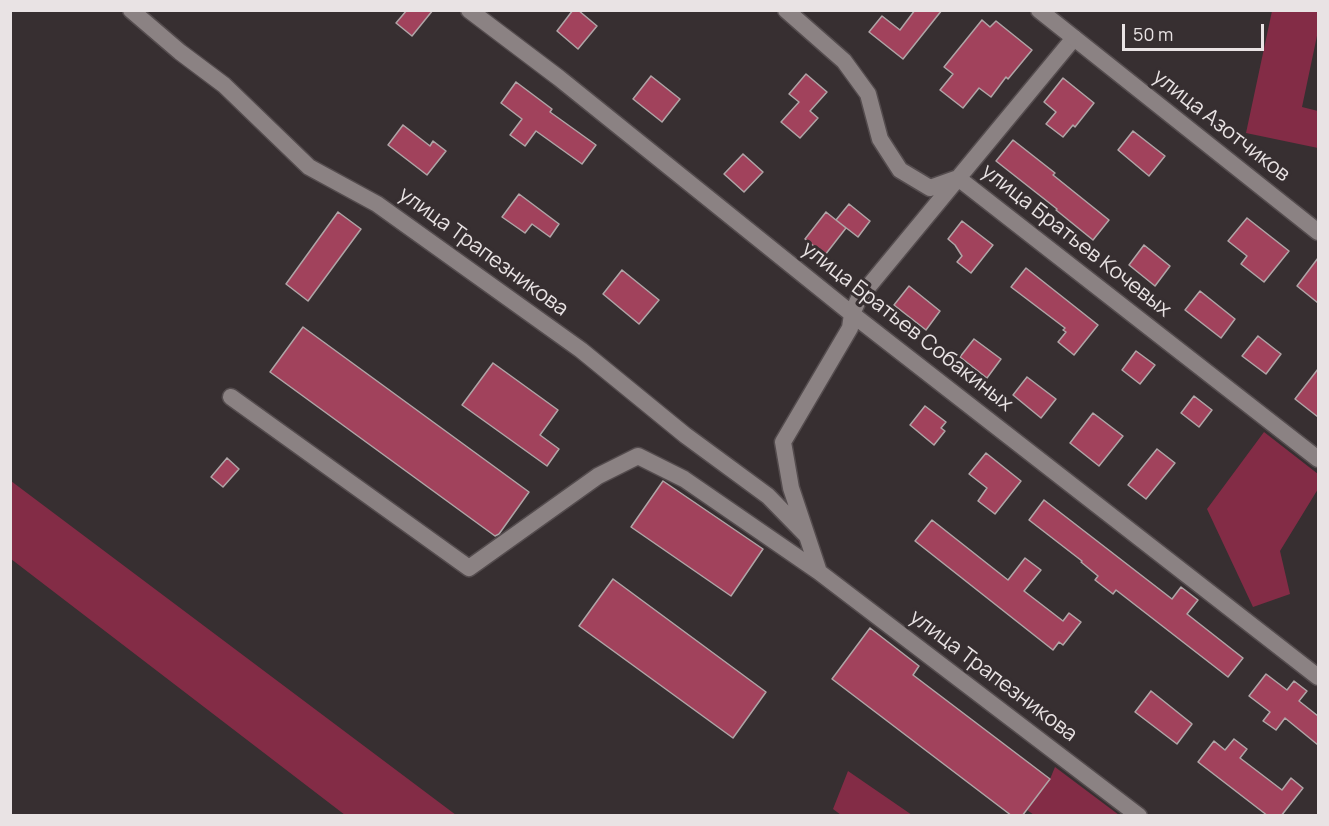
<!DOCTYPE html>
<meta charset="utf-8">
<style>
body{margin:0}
#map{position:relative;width:1329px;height:826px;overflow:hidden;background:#372f31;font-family:Manrope,sans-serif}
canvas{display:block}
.frame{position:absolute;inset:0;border:12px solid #e9e3e4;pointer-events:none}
.scale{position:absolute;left:1122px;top:24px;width:142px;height:27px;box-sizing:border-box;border:3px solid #e9e3e4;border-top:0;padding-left:8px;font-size:18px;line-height:21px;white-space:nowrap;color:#e9e3e4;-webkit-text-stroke:4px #372f31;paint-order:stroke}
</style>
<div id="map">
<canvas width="1329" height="826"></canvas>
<div class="frame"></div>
<div class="scale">50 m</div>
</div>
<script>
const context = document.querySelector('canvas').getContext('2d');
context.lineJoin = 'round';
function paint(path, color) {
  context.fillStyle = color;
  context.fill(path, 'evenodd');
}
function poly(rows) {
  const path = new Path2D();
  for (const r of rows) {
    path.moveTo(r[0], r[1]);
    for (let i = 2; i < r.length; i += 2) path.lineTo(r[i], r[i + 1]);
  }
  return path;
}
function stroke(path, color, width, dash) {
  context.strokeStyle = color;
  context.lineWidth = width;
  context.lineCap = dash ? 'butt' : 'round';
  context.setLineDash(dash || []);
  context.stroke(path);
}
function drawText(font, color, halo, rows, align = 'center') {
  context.font = font + ' Manrope,sans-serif';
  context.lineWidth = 6;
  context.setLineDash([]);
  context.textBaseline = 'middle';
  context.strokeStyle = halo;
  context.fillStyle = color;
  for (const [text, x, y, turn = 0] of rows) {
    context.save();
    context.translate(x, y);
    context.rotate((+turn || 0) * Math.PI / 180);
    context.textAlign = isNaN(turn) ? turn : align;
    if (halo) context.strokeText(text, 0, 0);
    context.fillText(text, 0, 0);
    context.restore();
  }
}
paint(poly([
 [1272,11,1318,11,1318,31,1302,107,1318,111,1318,148,1246,133],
 [1264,432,1318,474,1318,489,1280,551,1290,594,1253,607,1207,509],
 [10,481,11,481,456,815,345,815,11,559],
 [1055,767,1119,815,1034,815,1027,810,1050,779],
 [848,771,912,815,841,815,833,809]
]), '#832c46');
const building = poly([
 [407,10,433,10,412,36,396,23,407,10],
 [573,10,578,10,597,26,578,49,557,31,573,10],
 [915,10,942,10,903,59,869,32,882,16,900,30,915,10],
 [982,20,990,27,996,21,1032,50,1008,79,1006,77,991,97,979,88,963,108,940,90,953,74,944,67,982,20],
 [806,74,827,92,810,111,818,118,800,138,781,122,799,102,789,94,806,74],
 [651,76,680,99,662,122,633,99,651,76],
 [1063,78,1094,103,1075,127,1073,125,1063,137,1046,124,1056,112,1044,102,1063,78],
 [516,82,552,109,550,112,596,145,582,164,536,131,525,146,510,135,522,119,501,103,516,82],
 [403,125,430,146,433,141,446,151,427,175,388,145,403,125],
 [1133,131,1165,156,1149,176,1118,150,1133,131],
 [1013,140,1055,173,1053,175,1109,220,1093,240,1056,210,1057,209,996,161,1013,140],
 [743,154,763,172,744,192,724,174,743,154],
 [519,194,559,224,550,237,532,224,525,233,502,217,519,194],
 [849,204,870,221,858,237,836,220,849,204],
 [338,212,361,229,308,301,286,284,338,212],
 [826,212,846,228,825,255,805,239,826,212],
 [1247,218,1289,251,1264,282,1241,264,1247,256,1228,241,1247,218],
 [962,221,993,245,971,273,957,262,962,256,955,245,948,239,962,221],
 [1144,245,1170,266,1155,286,1129,265,1144,245],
 [1318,258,1318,303,1297,286,1318,258],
 [1026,268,1098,325,1074,355,1058,342,1066,332,1063,330,1065,328,1011,287,1026,268],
 [622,270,659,300,639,324,603,294,622,270],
 [909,286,940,311,926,330,894,305,909,286],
 [1200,291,1235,319,1221,338,1185,310,1200,291],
 [303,327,529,492,499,534,495,536,270,372,303,327],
 [1258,336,1281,354,1266,374,1242,356,1258,336],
 [974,339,1001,359,987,378,960,357,974,339],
 [1136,351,1155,365,1140,384,1122,370,1136,351],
 [493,363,558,410,540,435,559,449,547,466,462,405,493,363],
 [1318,369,1318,417,1295,399,1318,369],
 [1027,377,1056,399,1041,418,1013,395,1027,377],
 [1194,396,1212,410,1199,427,1181,413,1194,396],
 [925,406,946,422,941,428,945,431,934,445,910,425,925,406],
 [1093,413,1123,436,1099,466,1070,443,1093,413],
 [1157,449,1175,463,1146,499,1128,485,1157,449],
 [986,453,1021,481,995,514,978,501,987,488,969,474,986,453],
 [227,458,239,469,223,487,211,477,227,458],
 [663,481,763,549,731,596,631,527,663,481],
 [1044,500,1172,599,1181,587,1198,600,1187,614,1243,658,1228,677,1116,590,1113,594,1095,580,1098,576,1081,562,1082,561,1029,520,1044,500],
 [932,520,1008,580,1025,558,1041,570,1024,591,1063,621,1069,613,1081,622,1063,645,1059,642,1053,650,915,541,932,520],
 [613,579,766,692,733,738,579,626,613,579],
 [870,628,919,666,913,675,1050,779,1022,816,1012,816,832,679,870,628],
 [1266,674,1287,690,1294,681,1307,691,1299,701,1318,716,1318,745,1285,718,1276,730,1263,721,1270,712,1249,696,1266,674],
 [1151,691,1191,723,1192,724,1177,744,1135,712,1151,691],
 [1234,739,1247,749,1240,758,1282,790,1291,778,1303,788,1281,816,1268,816,1198,762,1214,741,1225,750,1234,739]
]);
paint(building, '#a1425c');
stroke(building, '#b0a5a7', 1.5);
const minor = poly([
 [131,10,180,52,224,85,309,167,377,204,581,350,685,435,768,496,807,536],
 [469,10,559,78,852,314,1318,677],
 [786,10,844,61,868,94,880,139,900,170,930,188,958,178,1318,459],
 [231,397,469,568,598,476,638,456,684,479,819,572,1139,816],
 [819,572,791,488,783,442,850,328,852,314,859,298,1074,38]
]);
const tertiary = poly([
 [1039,10,1318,232]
]);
stroke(minor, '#544c4e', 19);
stroke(tertiary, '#544c4e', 19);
stroke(minor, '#8b8283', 16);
stroke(tertiary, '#8b8283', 16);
drawText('21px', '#e9e3e4', '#372f31', [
 ["улица Азотчиков",1221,126,38],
 ["улица Братьев Кочевых",1076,241,38],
 ["улица Трапезникова",483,252,36],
 ["улица Братьев Собакиных",907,327,38],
 ["улица Трапезникова",993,676,37]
]);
</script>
